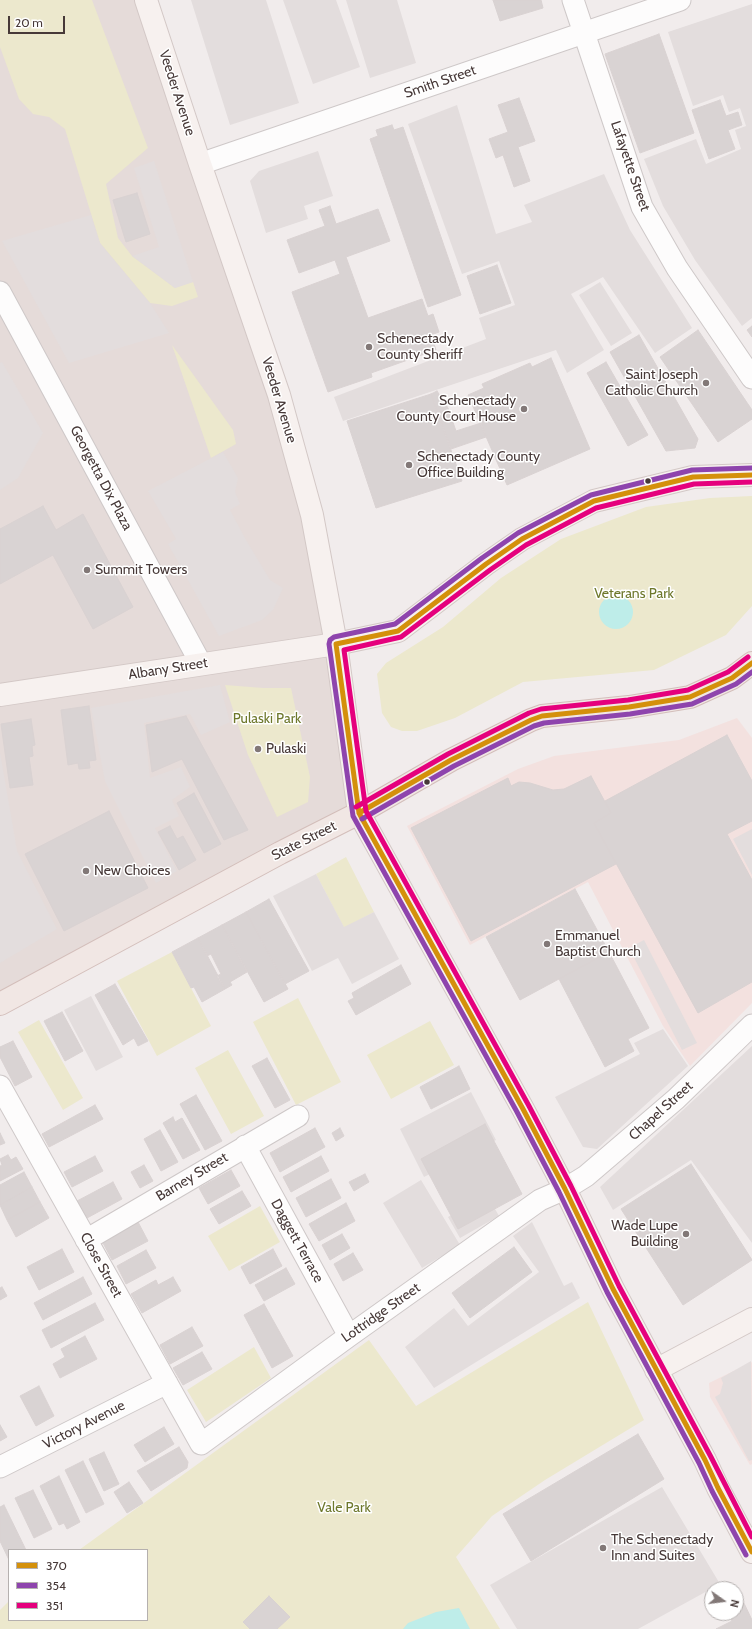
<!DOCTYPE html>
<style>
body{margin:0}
#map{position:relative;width:752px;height:1629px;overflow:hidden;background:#f1ecec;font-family:Cabin,sans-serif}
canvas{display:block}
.legend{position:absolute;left:8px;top:1549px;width:140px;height:72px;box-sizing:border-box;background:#fff;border:1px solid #b5b0af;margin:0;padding:5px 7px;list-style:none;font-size:12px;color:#473938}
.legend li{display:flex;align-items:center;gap:8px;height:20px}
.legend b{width:20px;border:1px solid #b5b0af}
.north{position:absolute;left:704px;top:1581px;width:40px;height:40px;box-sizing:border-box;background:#fff;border:1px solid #b5b0af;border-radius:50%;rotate:104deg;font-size:11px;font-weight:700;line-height:16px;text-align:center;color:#473938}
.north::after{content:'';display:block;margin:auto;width:14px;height:18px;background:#827877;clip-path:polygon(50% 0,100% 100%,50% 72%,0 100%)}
.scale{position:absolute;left:8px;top:16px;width:57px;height:18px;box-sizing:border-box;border:2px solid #473938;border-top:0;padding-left:5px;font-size:12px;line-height:14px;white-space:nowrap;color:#473938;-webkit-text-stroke:3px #fff;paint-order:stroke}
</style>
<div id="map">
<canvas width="752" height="1629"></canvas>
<ul class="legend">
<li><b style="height:5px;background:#d4900b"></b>370</li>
<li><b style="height:5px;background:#8e44ad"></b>354</li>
<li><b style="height:5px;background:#e5007d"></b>351</li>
</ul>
<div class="north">N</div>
<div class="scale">20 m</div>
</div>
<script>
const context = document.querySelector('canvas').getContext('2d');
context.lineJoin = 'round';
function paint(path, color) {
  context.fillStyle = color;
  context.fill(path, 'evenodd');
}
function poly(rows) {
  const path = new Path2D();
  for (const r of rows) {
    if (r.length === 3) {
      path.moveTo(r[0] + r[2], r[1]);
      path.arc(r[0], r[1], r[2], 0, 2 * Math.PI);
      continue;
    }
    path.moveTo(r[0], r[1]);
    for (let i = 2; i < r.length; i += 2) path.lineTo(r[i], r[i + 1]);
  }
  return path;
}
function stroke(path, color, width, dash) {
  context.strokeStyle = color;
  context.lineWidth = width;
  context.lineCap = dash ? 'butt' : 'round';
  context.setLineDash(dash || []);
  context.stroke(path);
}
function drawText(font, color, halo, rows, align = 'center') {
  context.font = font + ' Cabin,sans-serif';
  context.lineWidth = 3;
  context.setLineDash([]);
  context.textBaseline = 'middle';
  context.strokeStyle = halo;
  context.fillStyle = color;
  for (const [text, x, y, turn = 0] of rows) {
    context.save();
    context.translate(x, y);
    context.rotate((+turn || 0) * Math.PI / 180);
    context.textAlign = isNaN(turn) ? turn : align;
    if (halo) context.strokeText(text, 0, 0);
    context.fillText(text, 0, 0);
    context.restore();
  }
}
paint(poly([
 [0,0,151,0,295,453,359,813,0,1003]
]), '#e5dbd9');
paint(poly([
 [737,718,752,738,752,1003,690,1066,663,1026,588,882,470,945,407,826,518,769,554,756,679,740],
 [752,1362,752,1464,750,1465,710,1397,709,1383]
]), '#f3e1df');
paint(poly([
 [0,0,92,0,148,148,106,184,118,238,132,256,175,288,193,282,198,297,172,306,150,303,100,243,65,129,49,117,33,114,19,99,0,47],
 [172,345,233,430,236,444,211,458],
 [752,496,752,606,726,635,654,670,523,682,455,718,417,731,402,731,391,727,382,713,377,674,386,663,443,627,501,578,561,539,646,507,710,498],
 [225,685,263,688,291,688,310,777,308,802,277,817,248,755],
 [346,857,374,912,344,928,316,874],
 [172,952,211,1026,157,1056,117,981],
 [298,998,341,1082,296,1105,253,1022],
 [39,1020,83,1098,63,1110,18,1032],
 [430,1021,454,1065,391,1099,367,1055],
 [228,1050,264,1116,231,1134,195,1068],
 [260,1206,280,1242,229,1271,208,1236],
 [588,1302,644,1420,545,1480,492,1516,456,1557,500,1629,0,1629,0,1610,9,1601,9,1620,147,1620,147,1550,79,1550,369,1340,416,1406],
 [254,1347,271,1378,206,1422,187,1390]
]), '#ece8cd');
paint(poly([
 [191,0,266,0,299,103,230,125],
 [283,0,336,0,360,67,313,84],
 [346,0,397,0,416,63,370,78],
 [752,4,752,318,742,326,695,260,663,206,644,159,696,139,706,164,741,149,735,130,746,126,740,108,729,112,723,95,693,106,668,32],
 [457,105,496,234,532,222,524,205,604,174,630,230,692,328,655,353,603,277,571,294,604,350,567,373,556,350,343,421,334,397,486,339,479,318,515,305,499,261,462,274,408,124],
 [318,151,333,196,304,206,308,219,266,233,250,181,259,171],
 [154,161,193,282,175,288,132,256,159,247,134,168],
 [91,215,100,243,150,303,169,333,69,363,2,241],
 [600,282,632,333,611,346,579,295],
 [2,362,43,433,18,478,0,490,0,363],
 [223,452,238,478,235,492,240,504,230,510,246,540,270,580,283,588,273,610,262,620,219,636,168,544,176,539,148,491],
 [220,685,230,722,201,735,190,714,144,723,150,778,181,767,190,787,172,800,179,816,155,828,177,871,156,883,105,781,91,708],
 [0,752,17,851,57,929,0,963],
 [752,829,752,875,733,839],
 [316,874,344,927,374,912,399,959,352,984,338,958,312,971,273,896],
 [644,940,697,1043,682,1050,629,948],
 [91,996,123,1057,96,1071,64,1010],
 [663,1029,688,1066,597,1149,583,1147,555,1097,640,1054,634,1043],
 [752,1046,752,1243,691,1160,613,1210,600,1187],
 [471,1092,496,1140,424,1177,400,1129],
 [421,1180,460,1245,422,1268,383,1203],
 [487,1195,499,1216,460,1238,448,1217],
 [532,1222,564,1286,572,1282,580,1298,434,1388,405,1347,454,1308,468,1326,539,1272,513,1236],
 [751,1361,752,1460,749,1461,715,1397,720,1394,723,1383,721,1378],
 [662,1487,720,1584,638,1629,517,1629,490,1585]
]), '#e3dddd');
paint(poly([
 [616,612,17],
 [459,1608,470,1629,403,1629,408,1623,436,1612]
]), '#beede9');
const building = poly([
 [493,0,541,0,543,8,500,21,493,0],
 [659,34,694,133,640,153,605,54,659,34],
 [519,98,535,141,518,147,530,181,514,187,503,155,496,158,489,139,508,132,498,105,519,98],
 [720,100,726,116,738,112,742,125,728,130,735,149,709,159,692,110,720,100],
 [392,125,394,130,403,127,461,295,428,307,370,139,378,136,376,130,392,125],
 [137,193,150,234,126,242,113,200,137,193],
 [330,206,336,224,378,209,390,241,346,257,368,318,422,299,428,316,433,314,439,332,431,335,436,350,371,373,372,377,328,392,292,292,340,274,335,260,299,273,287,240,325,226,319,210,330,206],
 [497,265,511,303,480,314,467,276,497,265],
 [752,326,752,337,747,330,752,326],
 [698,330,752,410,752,419,718,442,660,357,698,330],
 [639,335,698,439,695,448,666,451,610,352,639,335],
 [551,358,590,449,507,485,468,395,484,388,482,384,530,363,532,367,551,358],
 [606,362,648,435,628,446,587,373,606,362],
 [437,391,448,408,456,431,481,423,486,437,451,449,431,394,437,391],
 [431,394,462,481,376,508,347,421,431,394],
 [43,506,56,530,83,514,133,607,93,629,53,555,0,584,0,529,43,506],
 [89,706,96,760,89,761,90,768,79,769,78,763,68,765,61,710,89,706],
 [186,716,248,830,224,840,182,759,152,772,146,725,186,716],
 [31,719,35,745,32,746,33,756,29,757,33,785,10,788,1,724,31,719],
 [727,735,752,781,752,821,727,834,752,880,752,982,698,1013,594,823,611,813,605,801,727,735],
 [591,776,611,813,594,823,616,864,471,941,411,828,508,778,511,786,519,782,530,783,553,790,564,789,591,776],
 [194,793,221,844,204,853,177,803,194,793],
 [109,811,148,888,64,931,25,854,109,811],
 [170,826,177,839,183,836,196,860,179,870,158,832,170,826],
 [575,889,609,952,520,1000,486,937,575,889],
 [269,899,309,971,285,984,246,912,269,899],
 [246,912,288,989,264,1002,222,925,246,912],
 [222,925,247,972,230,982,232,985,225,989,217,976,221,974,211,954,207,956,198,938,222,925],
 [198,938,225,989,202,1002,194,987,191,988,172,952,198,938],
 [609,952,649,1028,628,1039,634,1051,605,1067,559,979,609,952],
 [401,965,411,984,356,1015,348,1001,354,998,352,993,401,965],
 [115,984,148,1041,138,1046,134,1038,123,1045,95,995,115,984],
 [62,1012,83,1051,65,1061,44,1021,62,1012],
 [13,1041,32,1077,15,1086,0,1057,0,1047,13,1041],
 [267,1058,290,1100,275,1108,252,1066,267,1058],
 [459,1066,470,1089,431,1109,420,1087,459,1066],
 [196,1095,222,1141,205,1150,180,1104,196,1095],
 [95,1105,103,1119,49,1147,42,1134,95,1105],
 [173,1117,175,1122,182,1118,200,1150,183,1159,163,1123,173,1117],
 [485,1124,522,1194,458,1229,421,1159,485,1124],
 [315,1128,325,1147,280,1172,270,1153,315,1128],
 [340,1128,344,1136,336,1141,332,1133,340,1128],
 [160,1130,178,1162,161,1171,144,1139,160,1130],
 [0,1133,5,1143,0,1145,0,1133],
 [8,1155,11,1160,16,1157,23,1169,0,1181,0,1166,2,1165,0,1159,8,1155],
 [95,1156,103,1171,72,1187,64,1172,95,1156],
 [321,1156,329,1171,291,1192,283,1177,321,1156],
 [691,1164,752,1260,683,1305,621,1209,691,1164],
 [144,1165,153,1181,140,1188,131,1172,144,1165],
 [231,1170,240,1186,208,1204,199,1188,231,1170],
 [24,1172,32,1187,0,1205,0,1185,24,1172],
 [365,1174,369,1182,354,1191,349,1182,365,1174],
 [331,1179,341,1198,306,1217,296,1198,331,1179],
 [113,1182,122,1199,87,1218,77,1201,113,1182],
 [32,1187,40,1202,7,1220,0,1205,32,1187],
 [242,1191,251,1206,219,1224,210,1209,242,1191],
 [40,1202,49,1218,16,1237,7,1220,40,1202],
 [346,1203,355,1221,319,1241,309,1224,346,1203],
 [138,1222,148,1241,112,1260,102,1241,138,1222],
 [342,1234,350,1248,330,1260,322,1245,342,1234],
 [514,1247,532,1272,470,1318,452,1293,514,1247],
 [62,1249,74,1272,39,1290,27,1267,62,1249],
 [273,1249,282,1266,250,1284,241,1267,273,1249],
 [146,1250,156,1268,126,1284,117,1266,146,1250],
 [353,1253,363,1270,343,1281,334,1264,353,1253],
 [286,1268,295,1284,264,1301,255,1285,286,1268],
 [83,1277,92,1294,43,1320,34,1303,83,1277],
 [173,1277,181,1291,142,1313,131,1294,156,1280,158,1285,173,1277],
 [2,1287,7,1296,0,1300,0,1288,2,1287],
 [95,1303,104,1320,51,1348,42,1330,95,1303],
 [264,1304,293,1356,272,1368,244,1315,264,1304],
 [192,1327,203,1346,170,1364,160,1345,192,1327],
 [85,1336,97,1359,60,1378,53,1364,65,1357,61,1349,85,1336],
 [202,1352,212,1369,183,1385,173,1368,202,1352],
 [39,1386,54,1416,36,1426,20,1396,39,1386],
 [0,1425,7,1437,0,1441,0,1425],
 [164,1427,174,1444,145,1462,134,1445,164,1427],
 [638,1434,664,1479,531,1561,503,1514,638,1434],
 [179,1447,188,1462,187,1468,151,1491,137,1471,179,1447],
 [104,1452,119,1484,104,1491,89,1459,104,1452],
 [83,1461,104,1504,86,1513,65,1470,83,1461],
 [59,1476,80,1522,67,1529,64,1523,59,1525,40,1486,59,1476],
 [129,1482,143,1503,127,1513,114,1492,129,1482],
 [33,1490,52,1529,34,1538,15,1498,33,1490],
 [4,1505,26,1550,9,1550,9,1560,0,1541,0,1507,4,1505],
 [269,1596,290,1617,277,1629,250,1629,243,1622,269,1596],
 [741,1597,752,1620,752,1629,716,1629,732,1621,728,1613,736,1613,736,1600,741,1597]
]);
paint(building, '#d9d3d3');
stroke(building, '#d9d2d2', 1);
const street = poly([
 [573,0,642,207,677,268,752,378],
 [200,164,680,0],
 [0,292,201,664],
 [0,1086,201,1444,349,1336,540,1200,565,1189,586,1176,676,1099,752,1025],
 [245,1146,349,1336],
 [86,1240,298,1116],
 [0,1467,167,1383]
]);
const secondary = poly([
 [146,0,200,164,279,395,312,515,336,644,359,813,523,1109,565,1189,613,1289,705,1460,718,1488,752,1552],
 [0,695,336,644,398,631,486,564,522,539,594,501,693,477,752,475],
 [656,1370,752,1319]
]);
const primary = poly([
 [0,1004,280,853,359,813,451,760,531,720,542,716,629,707,690,697,732,678,752,663]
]);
stroke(street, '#cec8c8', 23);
stroke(secondary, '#d3c8c6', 24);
stroke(primary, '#d3beba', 24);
stroke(street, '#fdfcfc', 21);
stroke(secondary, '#f7f1ef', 22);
stroke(primary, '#f1e7e4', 22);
stroke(poly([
 [752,475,693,477,594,501,522,539,486,564,398,631,336,644,359,813,523,1109,565,1189,613,1289,705,1460,718,1488,752,1552],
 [359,813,451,760,531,720,542,716,629,707,690,697,732,678,752,663]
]), '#d4900b', 5);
stroke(poly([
 [362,819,454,766,534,726,544,723,630,714,692,704,736,684,752,672],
 [746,1555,712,1491,699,1463,607,1292,559,1192,517,1112,353,816,329,644,330,640,334,637,395,624,482,558,518,533,591,495,692,470,752,468]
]), '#8e44ad', 5);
stroke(poly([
 [752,482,694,484,596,508,526,545,490,570,401,637,344,650,366,811,529,1106,571,1186,619,1286,711,1457,752,1537],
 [356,807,448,754,529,713,541,709,628,700,688,690,728,672,748,657]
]), '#e5007d', 5);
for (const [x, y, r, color] of [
 [369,347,4,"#827877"],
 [706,383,4,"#827877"],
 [524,409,4,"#827877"],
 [409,465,4,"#827877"],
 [648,481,3.5,"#473938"],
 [87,570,4,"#827877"],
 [258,749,4,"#827877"],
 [427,782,3.5,"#473938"],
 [86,871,4,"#827877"],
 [547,944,4,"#827877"],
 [686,1234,4,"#827877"],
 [603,1548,4,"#827877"]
]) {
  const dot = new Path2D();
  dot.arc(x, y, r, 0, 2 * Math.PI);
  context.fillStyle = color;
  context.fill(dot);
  stroke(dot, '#fff', 1.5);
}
drawText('14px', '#473938', '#fff', [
 ["Smith Street",440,82,-19],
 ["Veeder Avenue",177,93,72],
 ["Lafayette Street",630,166,71],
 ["Veeder Avenue",279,400,73],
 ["Georgetta Dix Plaza",101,478,62],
 ["Albany Street",168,669,-9],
 ["State Street",304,841,-27],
 ["Chapel Street",661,1111,-42],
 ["Barney Street",192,1177,-31],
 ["Daggett Terrace",297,1241,61],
 ["Close Street",101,1265,61],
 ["Lottridge Street",381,1313,-35],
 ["Victory Avenue",84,1425,-27]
]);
drawText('14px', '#473938', '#fff', [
 ["Schenectady",377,339],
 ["County Sheriff",377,355],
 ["Saint Joseph",698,375,"right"],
 ["Catholic Church",698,391,"right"],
 ["Schenectady",516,401,"right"],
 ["County Court House",516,417,"right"],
 ["Schenectady County",417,457],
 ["Office Building",417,473],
 ["Summit Towers",95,570],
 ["Pulaski",266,749],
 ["New Choices",94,871],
 ["Emmanuel",555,936],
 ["Baptist Church",555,952],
 ["Wade Lupe",678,1226,"right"],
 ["Building",678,1242,"right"],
 ["The Schenectady",611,1540],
 ["Inn and Suites",611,1556]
], 'left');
drawText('14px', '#6e782c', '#fff', [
 ["Veterans Park",634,594],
 ["Pulaski Park",267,719],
 ["Vale Park",344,1508]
]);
</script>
